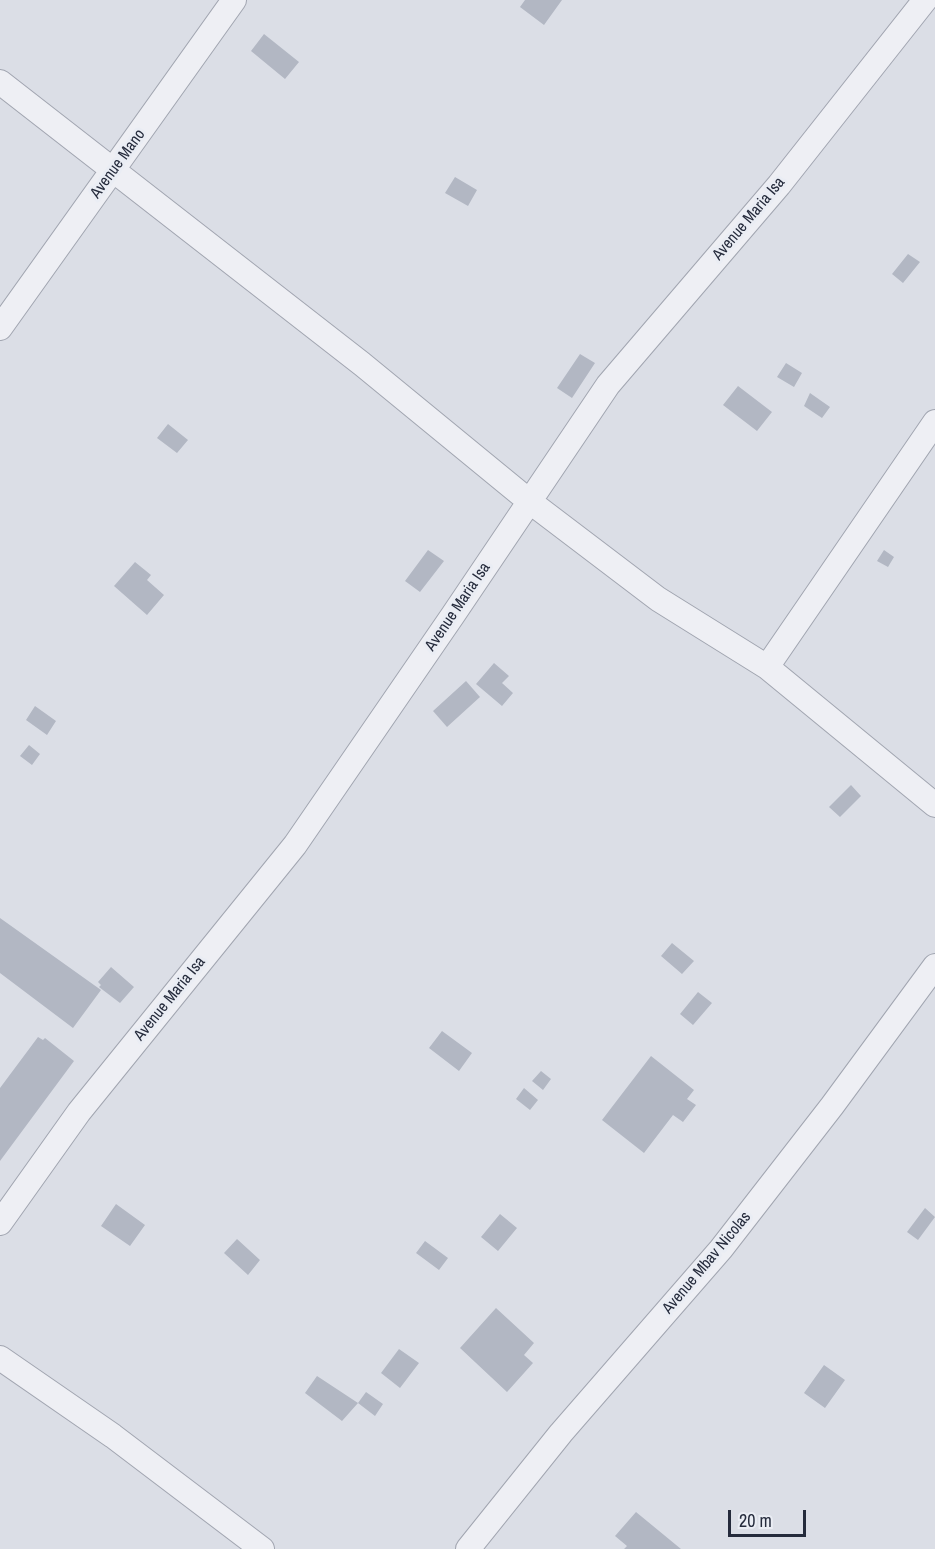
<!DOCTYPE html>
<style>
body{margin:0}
#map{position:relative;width:935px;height:1549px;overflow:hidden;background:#dbdee6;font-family:"Archivo Narrow",sans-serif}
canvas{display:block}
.scale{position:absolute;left:728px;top:1510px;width:78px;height:27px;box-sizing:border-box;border:3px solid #252b3c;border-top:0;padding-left:8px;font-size:18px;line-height:21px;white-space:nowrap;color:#252b3c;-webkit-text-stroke:4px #eaedf4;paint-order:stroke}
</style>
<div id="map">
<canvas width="935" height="1549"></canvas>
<div class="scale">20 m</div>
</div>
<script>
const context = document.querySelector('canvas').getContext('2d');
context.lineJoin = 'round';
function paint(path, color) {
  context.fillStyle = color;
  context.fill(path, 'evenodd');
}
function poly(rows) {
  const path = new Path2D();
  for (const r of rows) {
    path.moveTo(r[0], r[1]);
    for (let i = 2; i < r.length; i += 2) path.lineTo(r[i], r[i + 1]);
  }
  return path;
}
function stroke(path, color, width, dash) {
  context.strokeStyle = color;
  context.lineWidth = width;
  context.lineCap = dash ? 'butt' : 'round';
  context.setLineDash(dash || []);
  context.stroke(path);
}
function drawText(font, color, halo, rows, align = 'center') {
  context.font = font + ' "Archivo Narrow",sans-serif';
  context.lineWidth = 6;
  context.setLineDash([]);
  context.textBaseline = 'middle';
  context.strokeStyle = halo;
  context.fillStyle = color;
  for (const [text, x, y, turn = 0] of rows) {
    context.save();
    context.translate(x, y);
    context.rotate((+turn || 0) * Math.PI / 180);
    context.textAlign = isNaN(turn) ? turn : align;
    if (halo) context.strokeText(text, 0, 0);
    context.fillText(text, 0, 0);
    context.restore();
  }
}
paint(poly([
 [525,0,562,0,544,25,520,7],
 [264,34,299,62,285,79,251,51],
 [455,177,477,190,468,206,445,193],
 [908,254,920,262,903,283,892,274],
 [580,354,595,363,572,398,557,388],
 [786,363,802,373,794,387,777,377],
 [738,386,772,412,757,431,723,405],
 [810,393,830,407,822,418,804,406],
 [168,424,188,440,177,453,157,438],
 [428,550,444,561,420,592,405,581],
 [884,550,894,557,888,567,877,561],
 [135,562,151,575,147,580,164,595,147,615,114,586],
 [494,663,509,676,502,683,513,693,502,706,476,684],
 [466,681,480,697,447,727,433,711],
 [35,706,56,721,47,735,26,720],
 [29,745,40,754,32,765,20,756],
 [851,785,861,796,840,817,829,807],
 [0,918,101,990,73,1028,0,973],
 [672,943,694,961,682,974,661,956],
 [111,967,134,987,120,1003,99,987,101,985,98,982],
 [698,992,712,1003,693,1025,680,1014],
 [442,1031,472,1053,459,1071,429,1048],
 [38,1037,43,1040,45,1038,74,1061,0,1161,0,1088],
 [651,1056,694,1090,687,1099,696,1105,683,1122,673,1115,644,1153,602,1120],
 [541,1071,551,1079,543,1090,532,1081],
 [524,1088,538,1100,530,1110,516,1099],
 [116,1204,145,1225,130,1246,101,1226],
 [925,1208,935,1217,918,1240,907,1232],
 [500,1214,517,1228,498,1251,481,1237],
 [237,1239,260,1260,248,1275,224,1253],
 [425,1241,448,1258,439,1270,416,1253],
 [496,1308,534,1343,524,1355,533,1363,507,1392,460,1348],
 [399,1349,419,1363,400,1388,381,1373],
 [824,1365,845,1380,825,1408,804,1393],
 [317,1376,358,1403,342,1421,305,1393],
 [366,1392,383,1404,375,1416,358,1403],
 [636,1512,681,1549,624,1549,627,1546,615,1536]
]), '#b2b7c3');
const minor = poly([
 [0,82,362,364,529,501,658,599,767,667,935,805],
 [0,328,234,0],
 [767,667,935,422],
 [0,1223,79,1112,295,845,453,615,608,385,779,185,925,0],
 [0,1358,113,1436,262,1549],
 [468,1549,561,1433,721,1249,832,1106,935,966]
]);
stroke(minor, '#a1a5b0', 26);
stroke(minor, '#eeeff4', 24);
drawText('16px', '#252b3c', '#eaedf4', [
 ["Avenue Mano",118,164,-54],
 ["Avenue Maria Isa",749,219,-50],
 ["Avenue Maria Isa",458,607,-56],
 ["Avenue Maria Isa",170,999,-51],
 ["Avenue Mbav Nicolas",707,1263,-50]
]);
</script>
